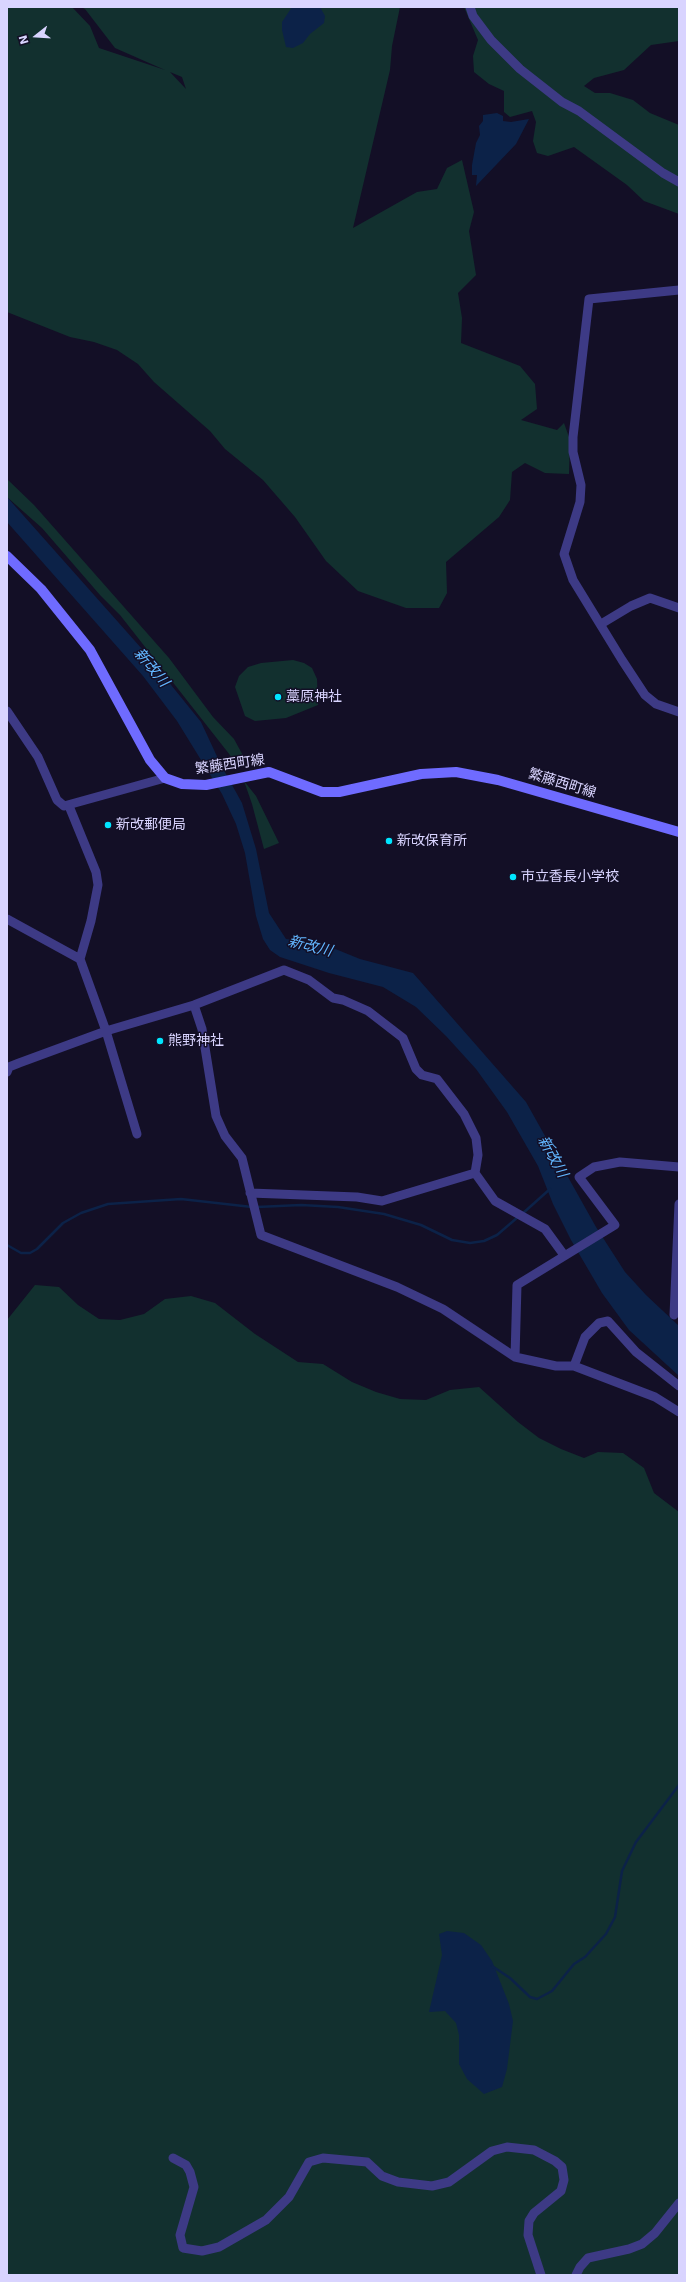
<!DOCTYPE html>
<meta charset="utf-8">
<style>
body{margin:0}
#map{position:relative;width:686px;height:2282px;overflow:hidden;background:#130f26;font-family:"DejaVu Sans",sans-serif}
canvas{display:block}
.frame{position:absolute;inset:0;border:8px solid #d9d4ff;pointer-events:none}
.north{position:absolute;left:16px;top:16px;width:40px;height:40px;-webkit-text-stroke:3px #130f26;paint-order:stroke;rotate:253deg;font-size:11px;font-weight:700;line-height:16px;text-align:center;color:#d9d4ff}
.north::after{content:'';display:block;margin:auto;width:14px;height:18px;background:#d9d4ff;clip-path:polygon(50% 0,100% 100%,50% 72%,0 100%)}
</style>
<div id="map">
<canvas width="686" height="2282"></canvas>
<div class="frame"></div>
<div class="north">N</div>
</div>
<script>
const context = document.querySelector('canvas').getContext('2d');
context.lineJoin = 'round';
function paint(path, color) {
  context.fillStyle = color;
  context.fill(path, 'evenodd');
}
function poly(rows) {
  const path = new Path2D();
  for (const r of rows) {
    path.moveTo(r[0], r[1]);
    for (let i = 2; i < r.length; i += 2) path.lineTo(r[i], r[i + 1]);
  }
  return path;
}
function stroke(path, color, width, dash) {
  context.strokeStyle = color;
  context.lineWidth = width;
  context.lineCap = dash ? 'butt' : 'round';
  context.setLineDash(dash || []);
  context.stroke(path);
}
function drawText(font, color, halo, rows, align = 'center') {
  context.font = font + ' "DejaVu Sans","Noto Sans JP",sans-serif';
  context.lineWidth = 3;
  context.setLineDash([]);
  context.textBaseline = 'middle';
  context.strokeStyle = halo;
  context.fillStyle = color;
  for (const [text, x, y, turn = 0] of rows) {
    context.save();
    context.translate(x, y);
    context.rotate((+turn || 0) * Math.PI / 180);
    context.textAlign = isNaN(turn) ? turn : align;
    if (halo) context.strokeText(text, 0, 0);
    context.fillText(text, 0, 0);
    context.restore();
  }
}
paint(poly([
 [7,7,72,7,90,26,99,48,165,70,115,48,85,9,81,7,400,7,392,46,390,70,353,228,417,192,437,189,447,168,462,160,474,212,469,231,476,275,458,293,462,318,461,343,520,366,535,384,537,409,521,420,557,430,564,423,570,440,569,474,545,473,525,463,512,472,510,500,499,517,446,562,447,593,439,608,406,608,358,591,326,561,295,517,263,480,225,449,210,431,154,382,138,364,117,350,94,342,70,337,7,312],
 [170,72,182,77,186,89],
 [464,7,679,7,679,41,651,45,624,70,594,78,584,86,595,93,610,93,633,100,650,113,679,125,679,214,644,201,627,185,574,147,548,156,537,153,533,141,536,122,532,111,510,117,504,112,504,91,489,84,474,72,473,56,478,40],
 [7,479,34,505,169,658,213,717,234,739,246,761,237,764,120,615,100,595,42,528,7,497],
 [293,660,304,663,312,668,317,679,318,705,286,718,255,721,245,716,235,687,239,676,248,667,261,663],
 [244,781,256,796,279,843,264,849,252,804],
 [35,1285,59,1287,78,1305,99,1319,120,1320,144,1314,165,1299,191,1296,215,1303,255,1334,298,1362,323,1364,352,1382,376,1392,400,1399,426,1400,450,1390,479,1387,518,1422,539,1438,561,1449,584,1458,598,1452,623,1453,644,1468,654,1493,679,1512,679,2275,7,2275,7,1320]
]), '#12302f');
paint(poly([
 [292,7,320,7,325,16,324,23,310,34,303,43,293,48,286,47,282,30,282,22],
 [497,113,503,116,503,121,511,122,529,119,516,144,476,186,477,175,472,175,472,165,476,143,480,135,479,126,483,121,483,115],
 [7,497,142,649,201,722,221,765,242,803,256,849,269,913,286,939,323,944,360,959,413,973,526,1102,596,1227,625,1272,646,1295,679,1326,679,1376,629,1330,602,1293,571,1240,553,1204,538,1166,507,1112,476,1069,446,1036,416,1007,383,987,329,973,280,957,270,950,263,939,256,916,245,853,236,824,222,794,177,721,143,676,7,522],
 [447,1931,464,1933,481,1945,492,1961,509,2004,513,2021,507,2069,502,2087,484,2094,467,2079,459,2064,459,2035,456,2023,445,2011,429,2012,442,1955,439,1934]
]), '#0c2248');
stroke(poly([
 [257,1207,301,1205,338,1207,384,1214,421,1225,452,1240,470,1243,484,1241,497,1235,518,1217],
 [522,1214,550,1189],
 [7,1245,21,1253,30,1253,37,1249,63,1223,81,1213,108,1204,181,1199,252,1207],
 [492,1966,510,1978,530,1997,537,1999,552,1991,574,1964,585,1957,606,1934,615,1917,622,1871,636,1842,679,1785]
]), '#0c2248', 2.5);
stroke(poly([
 [470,7,473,16,491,40,520,69,562,102,579,111,663,173,679,182],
 [679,290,589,299,573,437,573,452,581,485,580,502,564,554,573,580,622,660,645,695,656,704,679,712],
 [601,624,631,606,650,598,679,608],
 [7,711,38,757,57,800,64,806,165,778],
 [69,806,96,872,98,885,91,921,80,959],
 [7,919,80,959,106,1031,137,1134],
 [194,1005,202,1029,216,1116,225,1136,242,1158,261,1235,397,1287,443,1309,515,1357,556,1366,574,1366,655,1397,679,1412],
 [7,1072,9,1067,19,1063,106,1031,194,1005,284,970,309,980,333,998,343,1000,368,1011,403,1038,416,1069,422,1075,437,1079,464,1114,476,1138,478,1155,475,1173,495,1201,545,1229,564,1255],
 [250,1193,357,1197,382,1201,475,1173],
 [674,1315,679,1204],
 [515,1357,517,1285,615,1225,579,1177,594,1167,620,1162,679,1167],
 [574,1366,585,1337,599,1323,608,1321,636,1352,679,1386],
 [173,2158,186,2165,190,2172,194,2187,180,2235,183,2248,202,2251,219,2247,266,2220,289,2197,309,2162,323,2158,367,2162,382,2176,398,2182,432,2186,449,2182,492,2151,507,2147,534,2150,555,2161,562,2167,564,2180,561,2191,534,2213,529,2221,528,2235,541,2275],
 [576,2275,580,2267,588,2258,629,2249,642,2244,655,2233,679,2203]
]), '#3d3a85', 9);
stroke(poly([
 [7,556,41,589,90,650,150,760,165,778,182,784,206,785,269,772,322,792,339,792,421,774,456,772,498,780,679,832]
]), '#6f6bff', 10);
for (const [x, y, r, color] of [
 [278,697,4,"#00e5ff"],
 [108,825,4,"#00e5ff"],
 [389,841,4,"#00e5ff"],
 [513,877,4,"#00e5ff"],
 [160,1041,4,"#00e5ff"]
]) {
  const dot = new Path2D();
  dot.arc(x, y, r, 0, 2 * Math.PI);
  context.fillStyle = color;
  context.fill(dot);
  stroke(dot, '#130f26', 1.5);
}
drawText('14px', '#d9d4ff', '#130f26', [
 ["藁原神社",286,697],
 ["新改郵便局",116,825],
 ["新改保育所",397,841],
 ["市立香長小学校",521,877],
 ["熊野神社",168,1041]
], 'left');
drawText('14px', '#d9d4ff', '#130f26', [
 ["繁藤西町線",230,765,-8],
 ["繁藤西町線",562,784,17]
]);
drawText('italic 15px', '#62b6ff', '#130f26', [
 ["新改川",151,668,50],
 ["新改川",310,947,14],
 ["新改川",552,1157,61]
]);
</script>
